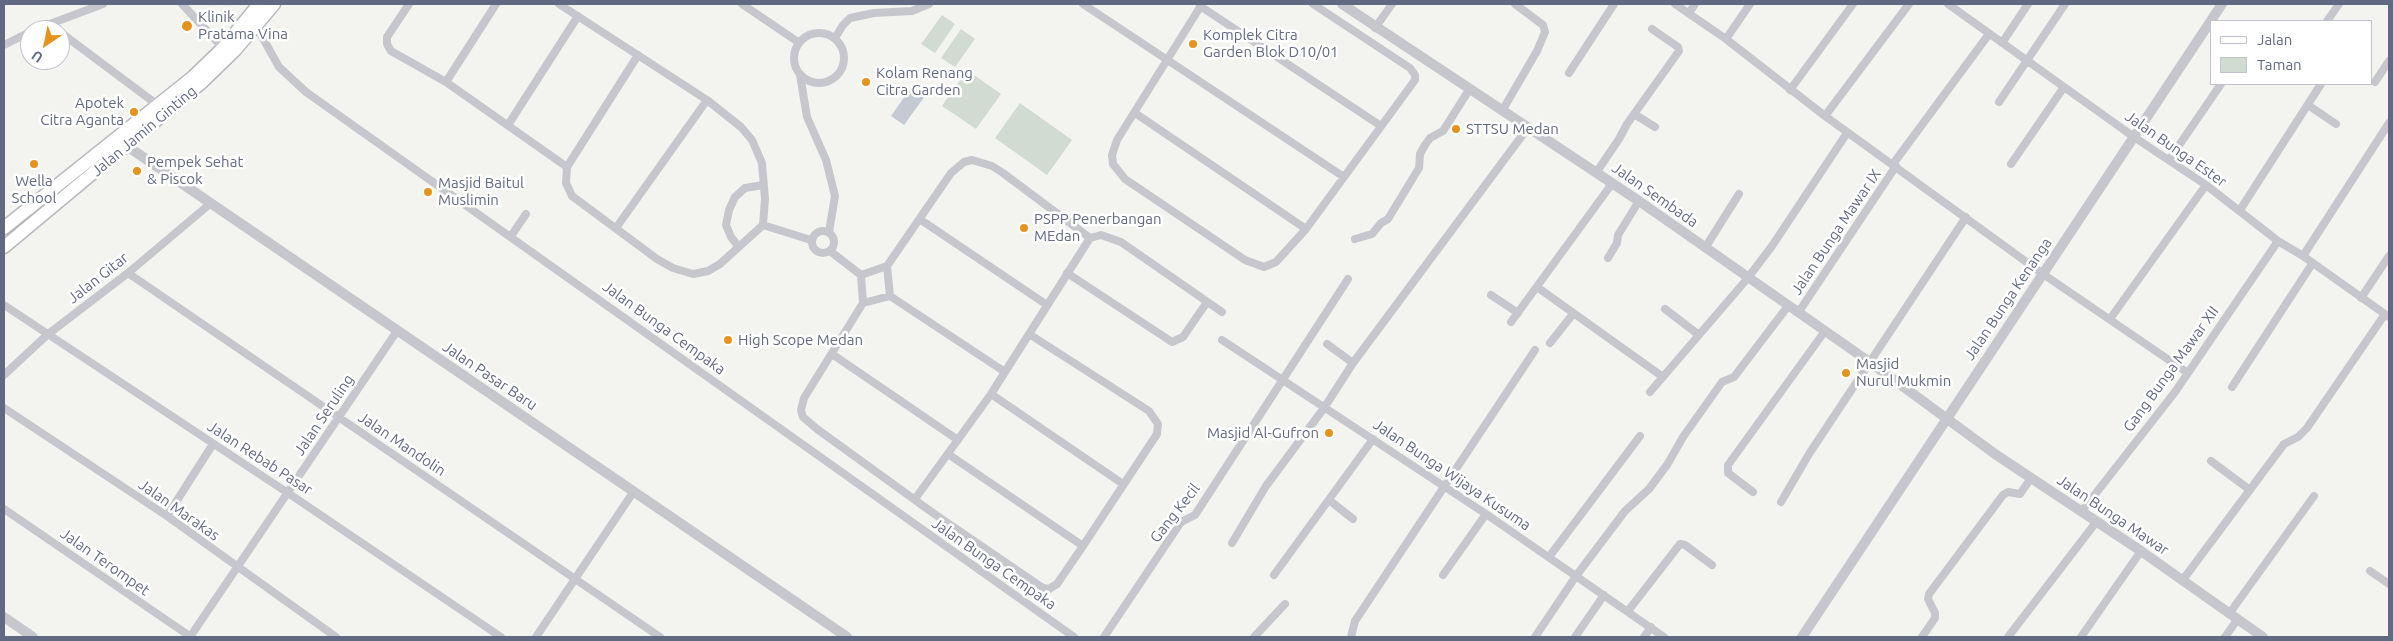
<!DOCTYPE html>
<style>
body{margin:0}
#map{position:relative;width:2393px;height:641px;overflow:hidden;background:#f3f4f0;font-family:Ubuntu,sans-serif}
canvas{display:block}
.frame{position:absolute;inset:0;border:5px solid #626982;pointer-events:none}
.legend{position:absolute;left:2210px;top:20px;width:162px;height:65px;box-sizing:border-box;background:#fff;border:1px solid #c0c3cd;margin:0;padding:6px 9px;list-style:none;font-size:15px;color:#626982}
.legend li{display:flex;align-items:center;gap:10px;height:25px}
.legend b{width:25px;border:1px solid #c0c3cd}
.north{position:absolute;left:20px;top:20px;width:50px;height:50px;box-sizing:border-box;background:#fff;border:1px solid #c0c3cd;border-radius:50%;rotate:214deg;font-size:14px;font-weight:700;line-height:20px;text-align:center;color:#626982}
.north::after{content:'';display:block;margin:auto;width:18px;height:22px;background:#e6931d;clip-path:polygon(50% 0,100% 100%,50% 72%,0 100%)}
</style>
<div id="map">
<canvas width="2393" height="641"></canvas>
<div class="frame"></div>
<ul class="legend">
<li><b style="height:6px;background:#fff"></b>Jalan</li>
<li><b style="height:14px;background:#d1dbd2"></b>Taman</li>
</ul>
<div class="north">U</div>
</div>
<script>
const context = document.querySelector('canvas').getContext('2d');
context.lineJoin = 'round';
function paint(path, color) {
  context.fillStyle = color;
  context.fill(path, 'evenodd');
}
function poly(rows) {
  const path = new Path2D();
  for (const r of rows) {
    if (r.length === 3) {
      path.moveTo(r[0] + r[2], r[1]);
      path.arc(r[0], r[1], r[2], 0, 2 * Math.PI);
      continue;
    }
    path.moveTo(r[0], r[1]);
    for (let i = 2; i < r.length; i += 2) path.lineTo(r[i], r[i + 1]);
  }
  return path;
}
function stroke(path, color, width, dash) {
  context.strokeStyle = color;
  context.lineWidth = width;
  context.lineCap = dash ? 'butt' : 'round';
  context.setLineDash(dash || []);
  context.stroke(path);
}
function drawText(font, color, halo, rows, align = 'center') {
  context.font = font + ' Ubuntu,sans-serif';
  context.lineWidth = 5;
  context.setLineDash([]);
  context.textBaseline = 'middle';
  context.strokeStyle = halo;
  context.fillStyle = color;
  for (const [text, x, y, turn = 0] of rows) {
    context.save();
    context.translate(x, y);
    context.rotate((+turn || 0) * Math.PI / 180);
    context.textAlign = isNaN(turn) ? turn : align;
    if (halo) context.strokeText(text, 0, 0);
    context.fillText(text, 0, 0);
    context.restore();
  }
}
paint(poly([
 [942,15,955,24,935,53,921,44],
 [961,29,975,39,955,67,941,58],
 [967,70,1001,94,976,129,942,106],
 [1020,103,1072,140,1047,175,995,138]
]), '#d1dbd2');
paint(poly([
 [912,86,925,96,904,125,891,116]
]), '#c5c9d2');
const primary = poly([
 [4,228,193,77,223,48,259,4],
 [4,247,201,83,235,50,274,4]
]);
stroke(primary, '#b6b8bd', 15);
stroke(poly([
 [182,4,223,48],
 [409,4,387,37,387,44,391,51,446,82,567,167],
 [559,4,707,100,741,127,752,140,762,163,765,199,763,225],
 [742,4,798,42],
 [1083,4,1344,177],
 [1202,4,1117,140,1112,155,1113,164,1125,179,1245,260,1264,267,1276,262,1306,229,1415,80,1415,75,1410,68,1313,4],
 [1675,4,1726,39,1825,116,2043,274,2188,373],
 [1948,4,2134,137,2206,185,2278,241,2303,256,2389,317],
 [1200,6,1381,126],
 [1689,13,1695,4],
 [2327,21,2339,4],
 [256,26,279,67,306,92,1074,637],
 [1375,28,1392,4],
 [34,30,103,4],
 [60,32,159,106],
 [819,58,25],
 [835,38,843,25,850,18,874,13,912,11,929,4],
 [1726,39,1750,4],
 [2002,43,2028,4],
 [4,45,30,32],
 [638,55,567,167,566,183,572,196,657,259,673,268,693,274,708,271,720,264,763,225,811,240],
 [1569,73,1614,4],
 [800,75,807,117,826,160,835,196,829,232],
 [446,82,496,4],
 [2375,82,2389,61],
 [1790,90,1853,4],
 [1999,102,2065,4],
 [2308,105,2336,124],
 [1502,111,1537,51,1545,32,1543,25,1515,4],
 [1135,113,1306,229],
 [1634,114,1655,127],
 [1825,116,1909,4],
 [508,125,578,16],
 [2169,160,2221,84],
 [1893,164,1989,34],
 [2011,164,2064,87],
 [1596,173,1619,139,1627,124,1679,51,1678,47,1652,29],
 [2240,210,2321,84],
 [921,220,1047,305],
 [616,228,707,100],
 [823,242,11],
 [511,236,526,214],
 [1355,239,1372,234,1381,223,1388,219,1419,168,1420,154,1425,145,1430,138,1443,131,1469,90],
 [738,246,731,237,726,225,729,210,735,197,745,188,763,185],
 [1705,248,1739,194],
 [830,251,861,275],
 [2303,256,2389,123],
 [1608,258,1617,243,1618,235,1639,201],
 [887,266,951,173,964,162,972,160,992,166,1003,173,1090,238],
 [128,273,660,637],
 [1067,273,1172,342,1183,337,1207,302],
 [861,275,863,303,890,296,1005,372],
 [861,275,887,266,890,296],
 [1537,287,1663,377],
 [1491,295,1518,313],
 [2361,298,2389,256],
 [863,303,804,398,801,410,803,417,817,429,933,513,1043,588,1049,589,1057,584,1083,546,1157,434,1158,424,1149,411,1029,334],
 [4,305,288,493,501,637],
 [1665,309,1699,335],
 [1798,313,1896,166],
 [2110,319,2206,185],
 [1511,322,1611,185],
 [1222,340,1486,514,1664,637],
 [1550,343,1573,314],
 [1327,344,1353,363],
 [832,354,958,440],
 [4,375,47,335,128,273,211,203],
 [2232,387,2312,264],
 [1650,392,1747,279,1772,246,1847,133],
 [991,394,1123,484],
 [4,408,167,516,336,637],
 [948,454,1083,546],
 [2211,461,2250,490],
 [1753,492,1728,473,1728,465,1825,331],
 [915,499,991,394,1090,238,1101,235,1121,242,1222,312],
 [1329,500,1353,519],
 [1781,502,1809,454,1966,217],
 [4,509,191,637],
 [2082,511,2175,392,2278,241],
 [167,516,213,444],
 [1232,543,1266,486,1324,408,1353,363,1527,129],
 [1549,557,1640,436],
 [2370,571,2389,584],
 [1274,575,1373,439],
 [1443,575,1486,514],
 [2182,581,2284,444,2298,437,2307,428,2385,314],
 [1628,611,1680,544,1685,545,1712,565],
 [2229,614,2314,496],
 [190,637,397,331],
 [536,637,634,491],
 [1104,637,1181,522,1195,515,1348,279],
 [1254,637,1285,604],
 [1351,637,1355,621,1535,350],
 [1535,637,1576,576,1625,511,1649,489,1667,465,1683,437,1722,382,1734,377,1788,306],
 [1575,637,1604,595],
 [1644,637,1651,627],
 [1922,637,1935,618,1935,613,1928,599,1929,594,2003,495,2008,492,2020,494,2031,478],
 [2008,637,2097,521],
 [2081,637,2141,551],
 [2225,637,2237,620]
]), '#c6c7cc', 8);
stroke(poly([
 [1342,4,1639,201,1871,363,1995,454,2141,551,2263,637],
 [121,142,847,637],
 [4,617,33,637],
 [1802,637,2222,4]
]), '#c6c7cc', 10);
stroke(primary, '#fff', 12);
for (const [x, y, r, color] of [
 [187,26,6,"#e6931d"],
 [1193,44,5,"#e6931d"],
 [866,82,5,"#e6931d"],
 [134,112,5,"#e6931d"],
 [1456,129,5,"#e6931d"],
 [34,164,5,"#e6931d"],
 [137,171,5,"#e6931d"],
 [428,192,5,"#e6931d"],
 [1024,228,5,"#e6931d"],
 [728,340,5,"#e6931d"],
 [1846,373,5,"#e6931d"],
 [1329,433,5,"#e6931d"]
]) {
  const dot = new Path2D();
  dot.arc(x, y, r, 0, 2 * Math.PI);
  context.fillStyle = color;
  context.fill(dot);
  stroke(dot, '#fff', 2);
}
drawText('15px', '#626982', '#fff', [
 ["Klinik",198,17],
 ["Pratama Vina",198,34],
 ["Komplek Citra",1203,35],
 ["Garden Blok D10/01",1203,52],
 ["Kolam Renang",876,73],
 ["Citra Garden",876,90],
 ["Apotek",124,103,"right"],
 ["Citra Aganta",124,120,"right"],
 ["STTSU Medan",1466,129],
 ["Pempek Sehat",147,162],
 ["& Piscok",147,179],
 ["Wella",34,181,"center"],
 ["School",34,198,"center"],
 ["Masjid Baitul",438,183],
 ["Muslimin",438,200],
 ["PSPP Penerbangan",1034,219],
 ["MEdan",1034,236],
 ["High Scope Medan",738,340],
 ["Masjid",1856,364],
 ["Nurul Mukmin",1856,381],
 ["Masjid Al-Gufron",1319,433,"right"]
], 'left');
drawText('15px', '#626982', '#fff', [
 ["Jalan Jamin Ginting",144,131,-40],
 ["Jalan Bunga Ester",2176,149,35],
 ["Jalan Sembada",1655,195,35],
 ["Jalan Bunga Mawar IX",1836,232,-56],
 ["Jalan Gitar",98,278,-38],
 ["Jalan Bunga Kenanga",2008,299,-56],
 ["Jalan Bunga Cempaka",664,328,36],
 ["Gang Bunga Mawar XII",2171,369,-54],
 ["Jalan Pasar Baru",490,376,34],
 ["Jalan Seruling",324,415,-56],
 ["Jalan Mandolin",402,444,34],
 ["Jalan Rebab Pasar",260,458,33],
 ["Jalan Bunga Wijaya Kusuma",1452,475,34],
 ["Jalan Marakas",179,510,35],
 ["Gang Kecil",1175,513,-52],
 ["Jalan Bunga Mawar",2113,515,34],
 ["Jalan Terompet",105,562,35],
 ["Jalan Bunga Cempaka",994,564,35]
]);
</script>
